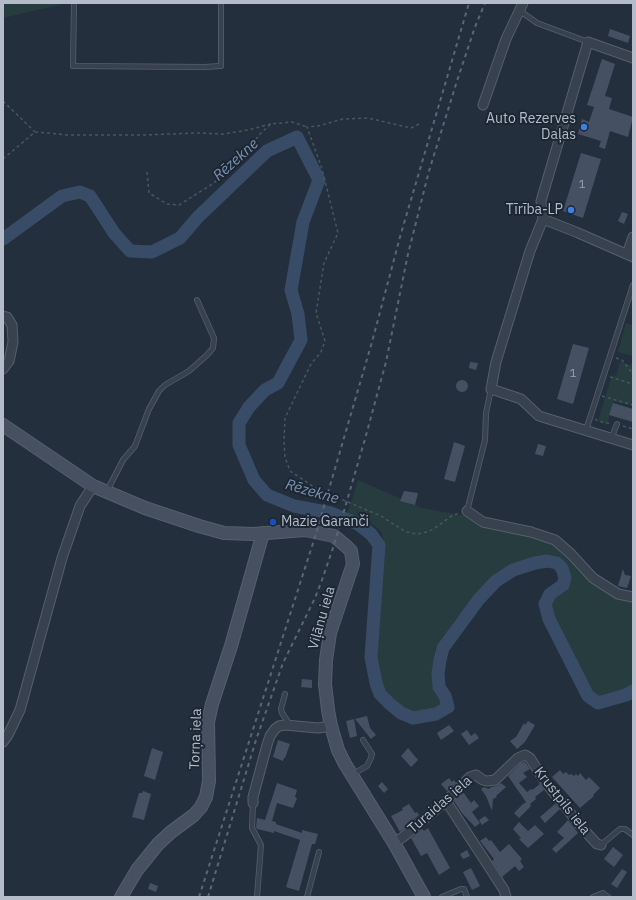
<!DOCTYPE html>
<meta charset="utf-8">
<style>
body{margin:0}
#map{position:relative;width:636px;height:900px;overflow:hidden;background:#242f3e;font-family:"IBM Plex Sans",sans-serif}
canvas{display:block}
.frame{position:absolute;inset:0;border:4px solid #b4bcc9;pointer-events:none}
</style>
<div id="map">
<canvas width="636" height="900"></canvas>
<div class="frame"></div>
</div>
<script>
const context = document.querySelector('canvas').getContext('2d');
context.lineJoin = 'round';
function paint(path, color) {
  context.fillStyle = color;
  context.fill(path, 'evenodd');
}
function poly(rows) {
  const path = new Path2D();
  for (const r of rows) {
    if (r.length === 3) {
      path.moveTo(r[0] + r[2], r[1]);
      path.arc(r[0], r[1], r[2], 0, 2 * Math.PI);
      continue;
    }
    path.moveTo(r[0], r[1]);
    for (let i = 2; i < r.length; i += 2) path.lineTo(r[i], r[i + 1]);
  }
  return path;
}
function stroke(path, color, width, dash) {
  context.strokeStyle = color;
  context.lineWidth = width;
  context.lineCap = dash ? 'butt' : 'round';
  context.setLineDash(dash || []);
  context.stroke(path);
}
function drawText(font, color, halo, rows, align = 'center') {
  context.font = font + ' "IBM Plex Sans",sans-serif';
  context.lineWidth = 4;
  context.setLineDash([]);
  context.textBaseline = 'middle';
  context.strokeStyle = halo;
  context.fillStyle = color;
  for (const [text, x, y, turn = 0] of rows) {
    context.save();
    context.translate(x, y);
    context.rotate((+turn || 0) * Math.PI / 180);
    context.textAlign = isNaN(turn) ? turn : align;
    if (halo) context.strokeText(text, 0, 0);
    context.fillText(text, 0, 0);
    context.restore();
  }
}
paint(poly([
 [3,3,59,3,59,5,3,18],
 [626,323,633,325,633,356,618,352],
 [633,359,633,406,614,401,607,424,598,421,612,375,616,376,620,362,631,365],
 [358,480,422,508,478,518,555,540,593,578,633,597,633,691,626,695,598,703,588,696,549,619,545,604,567,587,568,564,550,557,500,570,455,620,435,649,435,689,439,687,448,707,401,713,376,683,371,657,385,545,381,531,367,520,346,515,351,503]
]), '#263c3f');
stroke(poly([
 [3,239,62,196,80,192,90,196,114,233,130,251,152,252,180,238,198,217,267,151,297,137,319,180,303,222,291,290,298,314,301,340,278,383,265,390,249,407,239,423,239,445,254,480,267,495,294,506,331,513,358,524,371,534,379,545,371,657,376,683,380,694,390,704,401,713,413,718,436,714,448,707,445,696,439,687,438,674,440,660,443,648,479,599,496,581,513,570,535,563,547,561,557,563,562,568,565,578,563,585,550,594,545,604,549,619,588,696,598,703,626,695,633,691]
]), '#394c67', 13);
paint(poly([
 [610,29,630,36,628,43,608,36],
 [602,59,615,64,605,96,612,98,609,109,633,117,628,137,610,131,605,149,599,147,601,141,578,134,582,119,589,122,594,107,587,105],
 [581,153,601,159,583,218,563,211],
 [622,212,628,214,624,224,618,221],
 [573,344,589,348,573,404,557,399],
 [470,362,478,363,476,370,469,368],
 [462,386,6],
 [613,403,633,409,633,422,609,415],
 [454,442,465,446,455,482,444,479],
 [538,444,546,446,543,456,535,454],
 [404,491,418,493,415,505,400,501],
 [623,569,625,575,631,576,627,588,618,586],
 [302,679,312,680,312,688,301,687],
 [367,716,370,728,376,735,371,739,355,719],
 [354,719,357,736,350,738,346,721],
 [528,721,535,725,525,742,517,749,510,741,516,737,524,723,525,725],
 [449,725,454,731,441,740,437,733],
 [467,730,471,736,475,733,479,738,469,745,461,734],
 [278,740,290,744,285,758,284,758,283,761,273,757],
 [152,748,163,752,155,780,144,776],
 [408,748,418,760,411,767,401,756],
 [525,762,530,769,523,773,527,777,519,783,527,792,531,789,532,790,540,784,544,790,535,797,536,799,530,804,531,806,519,818,514,813,524,803,524,804,526,802,508,776,521,763],
 [560,770,563,774,566,772,569,775,571,774,574,776,576,774,578,776,580,773,586,780,589,777,600,788,593,795,594,796,580,808,552,777],
 [449,778,452,782,454,780,456,783,447,791,441,784],
 [382,782,388,789,384,793,378,786],
 [277,783,297,790,295,797,297,798,293,808,277,803,272,821,276,822,276,824,302,833,302,830,318,834,315,844,312,844,299,891,286,887,300,840,274,831,274,833,257,829,256,827,257,818,265,820],
 [501,783,506,787,496,796,497,797,493,799,492,811,486,796,481,789,484,787,489,789,491,787,496,786],
 [143,791,151,794,144,820,132,817,139,793,142,793],
 [463,792,471,803,474,800,479,806,472,812,480,823,475,827,461,812,454,801],
 [409,804,415,813,417,812,419,815,400,832,391,816,403,810,402,808],
 [555,804,560,809,545,823,540,817],
 [485,816,489,820,482,825,479,820],
 [568,820,578,833,556,853,552,849,564,838,557,832],
 [519,822,528,831,535,825,544,834,528,848,519,839,521,838,513,829],
 [428,828,450,868,439,875,427,853,421,856,411,838,422,829,424,831],
 [486,837,489,841,491,840,500,852,509,844,522,859,520,861,524,867,519,871,515,866,502,877,492,861,494,859,480,841],
 [613,847,623,855,614,867,604,859],
 [467,850,470,856,463,859,460,854],
 [471,868,480,886,472,890,463,872],
 [622,869,627,872,617,888,611,884],
 [150,883,158,886,156,892,148,889]
]), '#455162');
const lane = poly([
 [74,3,73,66,205,67,221,66,221,3],
 [520,11,537,23,588,42],
 [586,430,633,285],
 [611,439,617,424],
 [107,491,123,460,135,446,149,409,159,391,165,385,189,371,207,355,213,348,214,338,197,300],
 [467,511,485,440,486,413,491,389],
 [285,694,281,709,282,713,290,725],
 [353,774,367,766,371,758,372,754,363,740],
 [253,803,252,828,261,845,257,897],
 [601,845,620,829,625,829,633,835],
 [307,897,319,852],
 [442,897,461,889,464,889,467,897],
 [593,897,603,893,608,897]
]);
const street = poly([
 [483,105,506,39,523,3],
 [543,219,530,251,496,362,491,389,521,399,539,416,633,445],
 [543,219,541,201,588,42,633,58],
 [543,219,576,232,633,257],
 [627,254,633,237],
 [3,316,7,317,12,325,13,342,9,361,3,369],
 [467,511,483,522,531,532,555,540,571,554,593,578,618,594,633,597],
 [3,742,8,735,20,710,62,558,80,506,93,486],
 [446,801,482,856,504,890,506,897],
 [253,803,253,797,267,745,270,736,275,729,279,726,285,725,318,728,331,726],
 [394,843,403,837,446,801,470,777,476,775,483,780,487,781,495,780,518,758,525,755,530,758,546,783,584,830,597,844,601,845]
]);
const secondary = poly([
 [3,425,93,486,145,508,199,526,224,533,254,534,305,530,334,536,346,546,351,551,353,564,330,633,326,660,325,684,328,710,331,726,338,750,345,764,394,843,424,897],
 [121,897,137,870,158,844,171,832,194,815,201,807,206,797,209,781,208,722,212,704,231,646,263,533]
]);
stroke(lane, '#565f6c', 6);
stroke(street, '#565f6c', 11);
stroke(secondary, '#565f6c', 14);
stroke(poly([
 [3,101,35,132],
 [419,124,411,128,368,118,343,119,318,126,307,127,322,169,338,233,324,263,316,313,325,341,321,352,311,364,285,418,284,441,285,457,290,471,317,489,381,516,406,532,417,534,427,532,435,528,450,517,459,513],
 [3,159,35,132,69,135,143,135,197,133,224,134,248,130,271,124],
 [147,172,149,193,167,204,179,205,214,183,249,148,260,134,271,124,292,122,307,127],
 [616,358,622,360,633,374],
 [610,377,633,384],
 [602,396,633,405],
 [595,419,598,421,612,424],
 [623,426,633,429]
]), '#44595c', 1.5, [3, 3]);
stroke(lane, '#38414e', 4.5);
stroke(street, '#38414e', 9);
stroke(secondary, '#465061', 12);
stroke(poly([
 [199,897,315,537,372,342,400,237,469,3],
 [208,897,256,740,283,663,315,598,322,580,334,545,365,439,386,362,408,254,429,171,457,81,475,27,485,3]
]), '#5a6575', 2, [4, 4]);
for (const [x, y, r, color] of [
 [584,127,4,"#3f7fe0"],
 [571,210,4,"#3f7fe0"],
 [273,522,4,"#1a4fb4"]
]) {
  const dot = new Path2D();
  dot.arc(x, y, r, 0, 2 * Math.PI);
  context.fillStyle = color;
  context.fill(dot);
  stroke(dot, '#1d2633', 1.5);
}
drawText('12px', '#98a1af', null, [
 ["1",582,185],
 ["1",573,374]
]);
drawText('14px', '#b4bcc9', '#1d2633', [
 ["Auto Rezerves",576,119],
 ["Daļas",576,135],
 ["Tīrība-LP",563,210],
 ["Mazie Garanči",281,522,"left"]
], 'right');
drawText('14px', '#b4bcc9', '#1d2633', [
 ["Viļānu iela",322,618,-74],
 ["Torņa iela",196,739,-88],
 ["Krustpils iela",562,801,52],
 ["Turaidas iela",440,805,-41]
]);
drawText('italic 15px', '#7c92b1', '#1d2633', [
 ["Rēzekne",236,160,-42],
 ["Rēzekne",312,492,16]
]);
</script>
